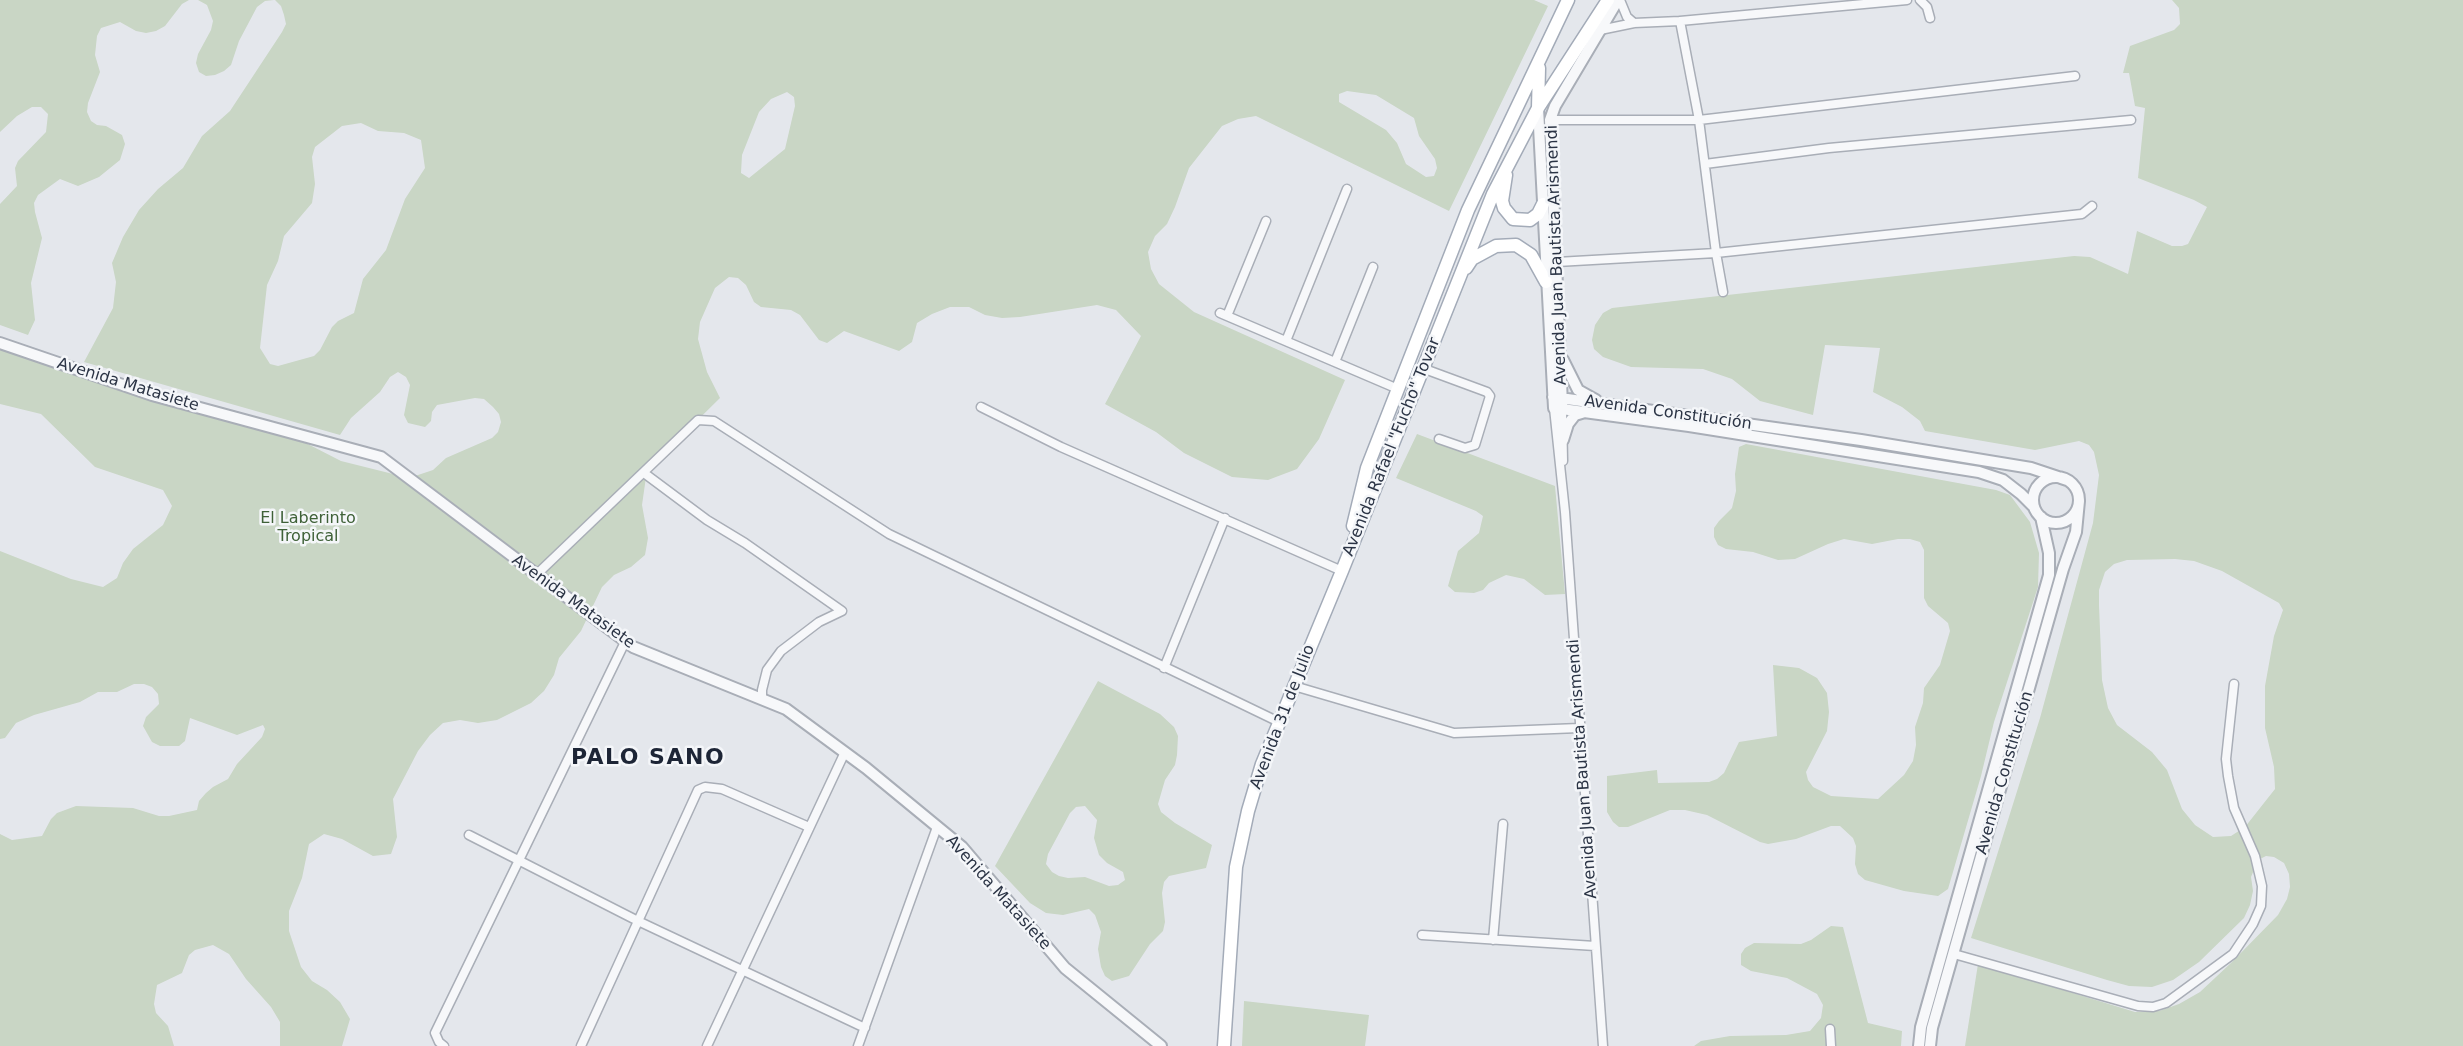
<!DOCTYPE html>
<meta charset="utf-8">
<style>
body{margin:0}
canvas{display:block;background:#e4e7ec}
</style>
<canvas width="2463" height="1046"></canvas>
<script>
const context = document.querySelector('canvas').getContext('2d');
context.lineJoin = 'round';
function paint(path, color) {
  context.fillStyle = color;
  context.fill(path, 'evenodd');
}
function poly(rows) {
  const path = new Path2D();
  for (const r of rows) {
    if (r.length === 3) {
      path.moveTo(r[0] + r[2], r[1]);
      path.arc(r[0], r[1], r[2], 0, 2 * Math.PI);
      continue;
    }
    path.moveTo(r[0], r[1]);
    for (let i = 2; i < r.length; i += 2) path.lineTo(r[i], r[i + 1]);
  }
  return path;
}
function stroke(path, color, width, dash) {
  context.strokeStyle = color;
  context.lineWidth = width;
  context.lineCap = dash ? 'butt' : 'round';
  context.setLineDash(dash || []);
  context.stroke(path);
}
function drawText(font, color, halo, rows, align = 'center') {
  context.font = font + ' "DejaVu Sans",sans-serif';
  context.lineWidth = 5;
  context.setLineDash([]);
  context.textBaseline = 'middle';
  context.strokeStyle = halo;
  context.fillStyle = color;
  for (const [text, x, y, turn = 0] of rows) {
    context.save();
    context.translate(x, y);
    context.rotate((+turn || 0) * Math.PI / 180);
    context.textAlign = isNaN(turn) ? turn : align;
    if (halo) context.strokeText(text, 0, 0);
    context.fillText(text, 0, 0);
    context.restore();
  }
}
paint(poly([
 [0,0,189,0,182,4,165,26,156,31,146,33,136,31,120,22,101,28,97,36,95,55,100,72,88,103,87,112,91,121,97,125,106,126,122,135,125,144,120,160,99,177,78,186,60,179,38,195,34,203,35,212,42,238,31,283,35,320,28,335,0,325,0,204,17,186,15,168,18,161,46,132,48,114,41,107,32,107,17,116,0,132],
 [198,0,274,0,265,1,257,7,239,41,231,65,224,71,215,75,206,76,199,72,196,63,198,54,211,30,213,21,207,5],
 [275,0,1534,0,1548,6,1449,211,1256,116,1238,119,1222,126,1189,168,1175,207,1167,224,1155,236,1148,252,1151,269,1159,284,1194,312,1345,380,1319,439,1297,469,1268,480,1232,477,1184,453,1156,432,1105,404,1141,336,1116,310,1097,305,1020,317,1002,318,985,315,969,307,950,307,932,314,917,323,912,342,899,351,844,331,827,343,819,340,800,315,791,310,761,307,754,302,746,285,738,278,729,277,715,288,700,322,698,339,707,372,720,398,647,470,642,505,648,538,645,555,631,567,614,575,602,587,581,631,559,658,554,675,544,691,531,703,497,720,478,723,460,720,443,723,430,735,418,751,393,799,397,837,391,854,373,856,342,839,324,834,309,844,302,878,289,911,289,931,301,967,312,981,327,990,340,1002,350,1019,342,1046,280,1046,280,1022,271,1007,246,979,229,954,213,945,195,950,189,955,182,973,157,985,154,1004,156,1013,168,1026,174,1046,0,1046,0,834,12,840,42,836,51,819,57,813,76,806,133,808,159,816,169,816,197,810,199,801,206,793,213,787,228,779,237,764,262,737,265,729,263,725,237,735,190,718,185,741,179,746,160,746,152,742,143,726,146,717,159,704,158,694,152,687,144,684,134,684,117,692,98,692,80,702,34,715,16,723,5,738,0,739,0,551,71,579,103,587,117,578,123,563,133,549,163,525,172,506,163,490,95,467,41,414,0,404,0,348,296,438,341,461,409,478,433,470,446,458,492,438,498,432,501,422,499,414,493,407,484,399,475,398,437,405,432,412,431,421,425,427,408,423,404,415,410,385,406,377,398,372,390,377,380,392,351,418,340,435,84,362,113,308,116,282,112,263,123,237,139,210,158,189,183,168,202,136,230,111,282,32,286,24,284,15,281,6],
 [1347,91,1376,95,1414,118,1419,136,1435,159,1437,168,1434,176,1426,177,1406,164,1397,143,1386,130,1339,102,1339,94],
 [787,92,794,97,795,106,785,149,749,178,741,173,742,155,759,112,771,99],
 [361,123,378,131,404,133,421,140,425,168,405,199,386,250,363,279,354,313,338,321,332,327,320,350,314,356,278,366,270,364,260,348,267,285,278,261,284,236,312,203,315,184,312,157,315,147,342,126],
 [2172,0,2463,0,2463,1046,1965,1046,1978,964,2135,1012,2159,1011,2179,1004,2200,992,2232,962,2278,915,2287,899,2290,887,2289,874,2284,863,2274,857,2266,856,2258,860,2251,877,2253,891,2250,905,2244,918,2199,962,2173,980,2152,987,2129,986,2107,980,1971,938,2040,718,2093,523,2099,475,2094,452,2089,445,2079,441,2035,450,1925,431,1920,421,1902,407,1873,392,1880,348,1825,345,1813,415,1760,401,1732,379,1703,369,1631,367,1603,357,1594,349,1592,340,1595,325,1603,313,1612,308,2074,256,2090,257,2128,274,2137,231,2172,246,2182,246,2188,244,2207,207,2194,200,2138,178,2145,108,2135,106,2129,73,2123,73,2130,46,2174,30,2180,24,2179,8],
 [2175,559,2194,561,2222,571,2279,603,2283,610,2274,636,2265,686,2265,728,2274,767,2275,789,2245,827,2231,836,2213,837,2195,825,2182,809,2167,770,2152,752,2117,725,2108,708,2102,680,2099,605,2099,590,2105,572,2114,564,2127,560],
 [1417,434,1555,486,1565,594,1545,595,1524,579,1506,575,1489,583,1483,590,1474,593,1455,592,1448,586,1458,551,1479,533,1483,516,1476,511,1396,478],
 [1746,444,1996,490,2010,495,2030,522,2039,553,2038,587,1994,722,1981,776,1948,889,1938,896,1904,891,1865,880,1858,874,1855,864,1856,846,1853,838,1840,826,1831,826,1796,839,1768,844,1760,842,1707,815,1685,810,1670,810,1628,827,1619,827,1613,822,1607,812,1607,776,1657,770,1658,783,1709,782,1717,779,1724,773,1739,742,1777,736,1773,665,1799,668,1817,678,1827,693,1829,712,1827,731,1806,772,1808,780,1813,787,1831,796,1878,799,1904,775,1913,761,1916,745,1915,727,1923,703,1924,688,1940,665,1950,631,1948,623,1928,606,1924,598,1924,550,1920,542,1910,539,1898,539,1872,544,1844,539,1828,544,1795,559,1778,560,1753,552,1726,549,1718,545,1714,537,1714,528,1719,521,1732,508,1736,491,1735,474,1739,447],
 [1098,681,1160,714,1174,727,1178,736,1177,755,1175,765,1165,780,1158,804,1161,812,1175,823,1212,845,1206,868,1169,876,1164,882,1162,893,1165,922,1163,931,1150,944,1129,976,1112,981,1105,976,1101,967,1098,949,1101,932,1095,915,1089,909,1063,915,1046,913,1030,903,995,866],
 [1085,806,1097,820,1094,838,1099,855,1107,863,1123,872,1125,880,1118,885,1109,886,1085,877,1068,878,1059,876,1052,872,1046,864,1048,854,1070,813,1076,807],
 [1831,926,1843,927,1868,1023,1902,1031,1901,1046,1694,1046,1701,1041,1730,1036,1786,1035,1810,1031,1821,1018,1823,1005,1817,994,1787,978,1751,971,1741,965,1741,954,1745,948,1754,943,1801,944,1811,940],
 [1244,1001,1369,1015,1365,1046,1242,1046]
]), '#c9d6c5');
const minor = poly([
 [1620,0,1627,17,1634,23],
 [1920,0,1927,7,1930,18],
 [1680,21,1699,120,1716,253,1723,292],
 [1600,30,1634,23,1680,21,1907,0],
 [1550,120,1699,120,2075,76],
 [1705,164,1829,148,2131,120],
 [1557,262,1716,253,2082,214,2092,206],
 [1220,313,1398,389],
 [1227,316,1266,221],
 [1286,341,1347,189],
 [1335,362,1373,267],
 [1422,368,1487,392,1490,396,1475,445,1465,448,1439,439],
 [981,407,1061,447,1342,571],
 [1554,408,1565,512,1603,1046],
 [1562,409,1563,461],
 [644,473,707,520,745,543,842,611,819,622,781,651,767,670,762,690,762,699],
 [535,576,698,420,714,421,889,534,1279,722],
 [1164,668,1225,518],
 [1294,686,1454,733,1579,728],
 [469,835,638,921,865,1028],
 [1422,935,1595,946],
 [1493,940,1503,824],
 [1954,954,2138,1006,2153,1007,2166,1003,2233,954,2253,924,2261,906,2262,886,2255,856,2234,808,2228,776,2226,759,2234,684],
 [1830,1029,1831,1046],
 [444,1046,439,1042,435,1033,625,642],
 [581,1046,698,790,705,787,722,789,809,827],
 [707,1046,845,752],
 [858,1046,937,827]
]);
const tertiary = poly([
 [1538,108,1554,408,1689,426,1979,472,2003,480,2021,494,2034,507],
 [0,343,152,395,381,457,633,647,786,709,866,768,962,847,1065,968,1161,1046],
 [1563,360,1578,390,1596,400],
 [1553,397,1861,440,2031,468,2067,480],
 [1562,405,1550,120,1555,106,1618,0],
 [1563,440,1568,424,1575,415,1585,412],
 [2056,500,23],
 [1919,1046,1921,1027,2049,575,2049,553,2041,517],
 [1930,1046,1932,1028,2063,569,2076,532,2079,501]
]);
const primary = poly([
 [1538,108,1539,68],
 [1506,175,1502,201,1504,208,1513,219,1530,220,1538,214,1543,204],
 [1466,268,1472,259,1496,246,1516,245,1531,255,1546,282],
 [1353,526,1367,468,1468,210,1568,0],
 [1224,1046,1236,867,1248,811,1262,764,1342,571,1493,194,1538,108,1608,0]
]);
stroke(minor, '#a9aeb7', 11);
stroke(tertiary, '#a9aeb7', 14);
stroke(primary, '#a3abb8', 15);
stroke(minor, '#f7f8fa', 8);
stroke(tertiary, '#f7f8fa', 10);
stroke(primary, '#fff', 12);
drawText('16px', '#2b3445', '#f4f6f9', [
 ["Avenida Juan Bautista Arismendi",1557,255,-92],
 ["Avenida Matasiete",128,385,17],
 ["Avenida Constitución",1668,413,8],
 ["Avenida Rafael \"Fucho\" Tovar",1392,447,-68],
 ["Avenida Matasiete",573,602,36],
 ["Avenida 31 de Julio",1283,717,-69],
 ["Avenida Juan Bautista Arismendi",1583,769,-94],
 ["Avenida Constitución",2005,773,-74],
 ["Avenida Matasiete",998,893,48]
]);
drawText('16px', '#3f6138', '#f4f6f9', [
 ["El Laberinto",308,519],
 ["Tropical",308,537]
]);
context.letterSpacing = '1.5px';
drawText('bold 22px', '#1d2536', '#f4f6f9', [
 ["PALO SANO",648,758]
]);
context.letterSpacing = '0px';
</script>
